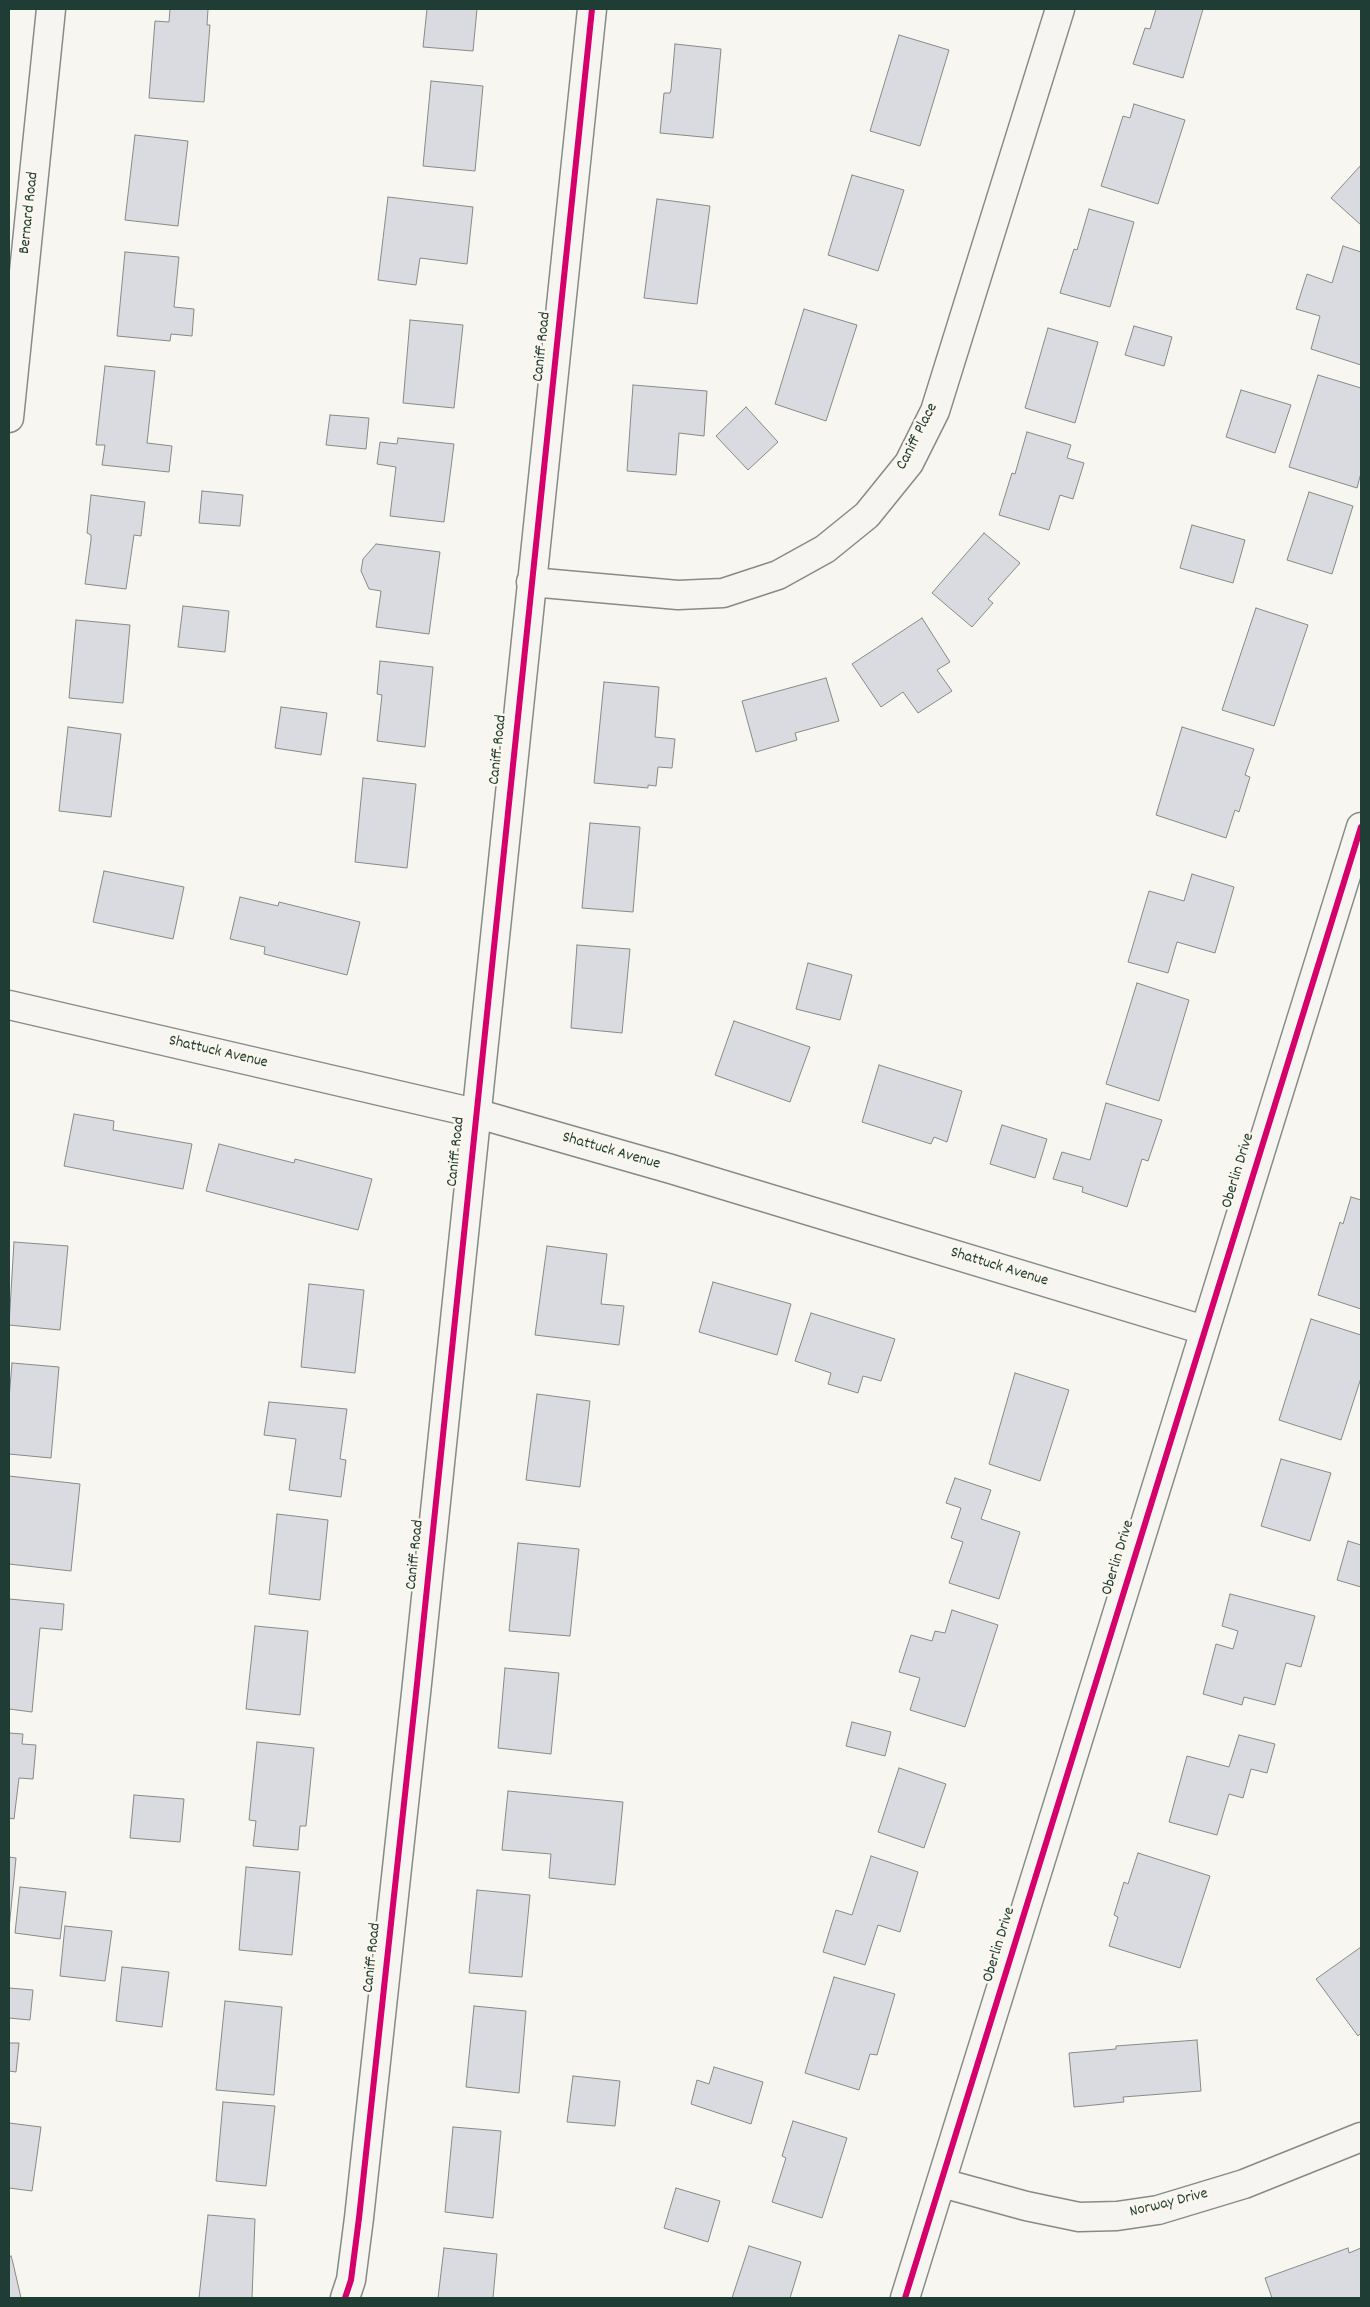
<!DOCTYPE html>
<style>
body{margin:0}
#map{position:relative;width:1370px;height:2307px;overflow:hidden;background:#f8f6f0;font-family:Dekko,sans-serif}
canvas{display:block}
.frame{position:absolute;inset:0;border:10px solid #1f3d34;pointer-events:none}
</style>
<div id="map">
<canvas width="1370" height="2307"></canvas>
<div class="frame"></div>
</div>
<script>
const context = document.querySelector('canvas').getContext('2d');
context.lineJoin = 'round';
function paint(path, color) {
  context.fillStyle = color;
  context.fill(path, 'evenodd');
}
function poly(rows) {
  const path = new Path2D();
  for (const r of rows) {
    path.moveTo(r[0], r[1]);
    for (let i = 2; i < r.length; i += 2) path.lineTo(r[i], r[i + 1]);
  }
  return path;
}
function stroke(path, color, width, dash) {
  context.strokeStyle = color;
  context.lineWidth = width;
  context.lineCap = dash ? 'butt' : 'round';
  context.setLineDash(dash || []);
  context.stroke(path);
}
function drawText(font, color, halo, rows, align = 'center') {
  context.font = font + ' Dekko,sans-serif';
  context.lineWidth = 5;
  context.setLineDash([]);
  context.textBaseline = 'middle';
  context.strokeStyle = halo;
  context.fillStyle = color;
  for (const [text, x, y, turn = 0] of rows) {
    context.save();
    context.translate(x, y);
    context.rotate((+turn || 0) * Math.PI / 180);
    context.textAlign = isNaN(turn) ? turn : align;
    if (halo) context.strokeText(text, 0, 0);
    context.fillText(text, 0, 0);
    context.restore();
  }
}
const building = poly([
 [170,9,208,9,207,25,210,25,204,102,149,98,155,21,169,22,170,9],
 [427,9,477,9,473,51,423,47,427,9],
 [1156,9,1203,9,1183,78,1133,64,1145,28,1150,29,1156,9],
 [899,35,949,50,920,146,870,131,899,35],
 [675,44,721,49,713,138,660,133,664,93,670,93,671,90,675,44],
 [431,81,483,86,475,171,423,166,431,81],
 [1134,104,1185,120,1158,204,1101,186,1123,116,1130,118,1134,104],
 [135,135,188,141,178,226,125,220,135,135],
 [1361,165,1361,225,1331,198,1361,165],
 [852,175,904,190,878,271,828,255,852,175],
 [388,197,473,207,467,264,420,258,416,285,378,280,388,197],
 [657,199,710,206,697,304,644,298,657,199],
 [1089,209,1134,222,1110,307,1060,293,1074,249,1077,250,1089,209],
 [1343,246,1361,252,1361,365,1311,349,1320,316,1296,309,1307,274,1332,283,1343,246],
 [125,252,179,257,174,307,194,309,192,336,171,334,170,341,117,336,125,252],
 [804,309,857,325,826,421,775,404,804,309],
 [410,320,463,325,454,408,403,403,410,320],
 [1134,326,1172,337,1164,366,1125,355,1134,326],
 [1048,328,1098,342,1075,423,1025,408,1048,328],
 [105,366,155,371,147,443,172,446,169,472,102,465,105,445,96,445,105,366],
 [1318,375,1361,388,1361,473,1357,488,1289,467,1318,375],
 [633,385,707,391,704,436,679,433,676,475,627,471,633,385],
 [1241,390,1291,405,1275,453,1226,437,1241,390],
 [746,407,778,442,748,470,716,436,746,407],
 [330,415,369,418,366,449,326,445,330,415],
 [1027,432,1071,445,1067,458,1084,463,1073,499,1060,495,1049,530,999,515,1012,473,1015,474,1027,432],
 [398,438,454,444,444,522,390,516,396,467,377,464,380,442,397,444,398,438],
 [202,491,243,495,240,526,199,523,202,491],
 [1309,492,1353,506,1332,574,1287,560,1309,492],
 [91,495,145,502,141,536,134,535,126,589,85,584,91,540,91,535,87,533,91,495],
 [1192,525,1245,540,1233,583,1180,568,1192,525],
 [984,533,1020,563,988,599,993,603,972,627,932,593,984,533],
 [376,544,440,552,429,634,376,627,381,591,369,589,361,571,363,559,376,544],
 [183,606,229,611,225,652,178,647,183,606],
 [1256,608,1308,625,1274,726,1222,710,1256,608],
 [922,618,950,662,937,670,952,691,918,713,903,692,881,707,852,664,922,618],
 [76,620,130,625,123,703,69,698,76,620],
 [380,661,433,667,425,747,377,741,382,695,377,694,380,661],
 [826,678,839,721,795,733,797,740,756,752,742,701,826,678],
 [604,682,659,687,655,737,675,739,672,768,658,767,656,786,648,785,648,788,594,783,604,682],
 [281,707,327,713,321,755,275,748,281,707],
 [68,727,121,734,111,817,59,811,68,727],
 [1182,727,1254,749,1245,775,1250,777,1239,812,1235,810,1226,838,1156,815,1182,727],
 [363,778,416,784,407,868,355,862,363,778],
 [590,823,640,827,633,912,582,908,590,823],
 [104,871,184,887,173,939,93,922,104,871],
 [1192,874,1234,887,1215,953,1177,942,1168,973,1128,962,1149,891,1184,901,1192,874],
 [240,897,278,906,279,902,360,922,347,975,264,954,265,947,230,939,240,897],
 [577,945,630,949,622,1033,571,1028,577,945],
 [808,963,852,975,840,1020,796,1009,808,963],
 [1137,983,1189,1000,1159,1101,1106,1084,1137,983],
 [734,1021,810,1047,790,1102,715,1075,734,1021],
 [879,1065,962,1091,947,1142,934,1137,931,1144,862,1122,879,1065],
 [1106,1103,1162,1120,1148,1161,1142,1159,1127,1207,1082,1192,1083,1187,1053,1179,1062,1152,1090,1160,1106,1103],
 [74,1114,114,1121,113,1130,192,1144,183,1189,64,1166,74,1114],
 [1002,1125,1047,1139,1035,1178,990,1164,1002,1125],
 [219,1144,294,1163,295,1159,372,1179,358,1230,206,1191,219,1144],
 [1351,1197,1361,1200,1361,1309,1318,1295,1340,1222,1343,1224,1351,1197],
 [14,1242,68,1246,60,1330,9,1325,14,1242],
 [547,1246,607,1254,601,1304,624,1306,619,1345,535,1335,547,1246],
 [713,1282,791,1304,777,1355,699,1332,713,1282],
 [309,1284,364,1290,355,1373,301,1367,309,1284],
 [811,1313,895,1339,881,1381,863,1376,858,1393,828,1384,831,1373,795,1361,811,1313],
 [1311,1319,1361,1335,1361,1378,1341,1440,1279,1420,1311,1319],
 [12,1363,59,1367,51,1458,9,1454,9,1399,12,1363],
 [1015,1373,1069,1390,1040,1481,989,1464,1015,1373],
 [537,1394,590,1401,580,1487,526,1480,537,1394],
 [269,1402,347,1409,340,1459,346,1460,341,1497,289,1490,296,1439,264,1435,269,1402],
 [1281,1459,1331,1473,1310,1541,1261,1526,1281,1459],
 [9,1476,80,1484,71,1571,9,1564,9,1476],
 [955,1478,991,1490,981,1519,1020,1532,999,1599,949,1583,963,1542,951,1538,961,1508,946,1503,955,1478],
 [277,1514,328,1520,320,1600,269,1594,277,1514],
 [1348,1541,1361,1545,1361,1587,1337,1580,1348,1541],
 [518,1543,579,1549,570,1636,509,1631,518,1543],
 [1230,1594,1315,1616,1301,1667,1286,1663,1275,1705,1244,1697,1242,1705,1203,1694,1216,1644,1233,1649,1238,1631,1222,1626,1230,1594],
 [9,1599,64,1604,62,1630,40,1628,32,1712,9,1709,9,1599],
 [952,1610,998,1625,965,1727,910,1710,920,1678,899,1672,911,1635,932,1641,935,1631,945,1633,952,1610],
 [255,1626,308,1631,300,1715,246,1709,255,1626],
 [505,1668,559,1673,551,1754,498,1748,505,1668],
 [852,1722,891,1732,885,1756,846,1746,852,1722],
 [9,1733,23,1734,22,1744,36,1745,33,1779,19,1778,14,1819,9,1818,9,1733],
 [1239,1735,1275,1744,1267,1773,1251,1769,1243,1798,1229,1794,1217,1835,1169,1822,1187,1756,1229,1767,1239,1735],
 [257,1742,314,1748,306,1826,300,1826,298,1850,253,1846,256,1821,249,1820,257,1742],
 [899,1768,946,1784,924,1848,878,1832,899,1768],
 [508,1791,623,1802,615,1885,549,1878,551,1854,502,1850,508,1791],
 [134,1795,184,1799,180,1842,130,1838,134,1795],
 [1138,1853,1210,1876,1180,1968,1109,1946,1118,1917,1114,1915,1124,1882,1128,1884,1138,1853],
 [871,1856,918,1872,900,1932,878,1925,865,1965,823,1952,836,1910,852,1915,871,1856],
 [9,1857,16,1858,9,1929,9,1857],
 [246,1867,300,1872,292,1955,239,1950,246,1867],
 [20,1887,66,1892,60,1939,15,1933,20,1887],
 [477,1890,530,1895,522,1977,469,1973,477,1890],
 [65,1926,112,1931,105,1981,60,1976,65,1926],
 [1361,1947,1361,2033,1358,2036,1316,1979,1361,1947],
 [122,1967,169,1972,162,2027,116,2021,122,1967],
 [834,1977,895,1994,877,2055,870,2054,859,2090,805,2073,834,1977],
 [9,1988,33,1990,30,2020,9,2018,9,1988],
 [225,2001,282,2007,274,2095,216,2090,225,2001],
 [474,2006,526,2011,519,2093,466,2087,474,2006],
 [1197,2040,1201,2091,1123,2097,1124,2102,1074,2107,1069,2053,1116,2049,1116,2046,1197,2040],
 [9,2043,19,2043,16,2072,9,2071,9,2043],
 [714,2067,763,2082,751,2124,691,2104,697,2080,709,2084,714,2067],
 [573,2076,620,2081,615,2126,567,2122,573,2076],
 [223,2102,275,2106,266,2186,216,2181,223,2102],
 [793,2121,847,2138,822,2218,772,2202,786,2158,782,2156,793,2121],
 [9,2123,41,2127,32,2191,9,2188,9,2123],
 [453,2127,501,2131,493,2218,445,2212,453,2127],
 [676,2188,720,2201,708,2242,664,2228,676,2188],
 [208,2215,255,2219,252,2298,199,2298,208,2215],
 [749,2246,801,2262,790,2298,732,2298,749,2246],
 [444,2248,497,2254,493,2298,438,2298,444,2248],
 [1348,2248,1349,2253,1361,2248,1361,2298,1272,2298,1265,2278,1348,2248],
 [11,2256,13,2263,21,2298,9,2298,9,2257,11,2256]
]);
paint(building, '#dadae1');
stroke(building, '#868b86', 1);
const minor = poly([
 [9,418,51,9],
 [531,582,678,595,723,593,778,575,825,549,867,515,909,463,935,411,1060,9],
 [9,1005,475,1113,671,1169,1204,1330],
 [942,2183,1026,2206,1079,2217,1117,2216,1158,2210,1244,2184,1361,2137],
 [345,2298,351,2280,359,2218,416,1693,592,9],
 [905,2298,1361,827]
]);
stroke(minor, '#868b86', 31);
stroke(minor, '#f6f5f1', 28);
stroke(poly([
 [345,2298,351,2280,359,2218,416,1693,592,9],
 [905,2298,1361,827]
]), '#d6006c', 6);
drawText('16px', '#1f3d34', '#fbf7ec', [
 ["Bernard Road",30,213,-84],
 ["Caniff Road",543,347,-84],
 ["Caniff Place",918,437,-63],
 ["Caniff Road",499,750,-84],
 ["Shattuck Avenue",218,1053,13],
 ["Caniff Road",457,1152,-84],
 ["Shattuck Avenue",611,1152,16],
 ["Oberlin Drive",1239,1171,-73],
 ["Shattuck Avenue",999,1268,17],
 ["Caniff Road",416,1555,-84],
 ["Oberlin Drive",1119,1558,-73],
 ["Oberlin Drive",1000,1945,-73],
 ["Caniff Road",373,1958,-84],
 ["Norway Drive",1169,2204,-14]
]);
</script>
